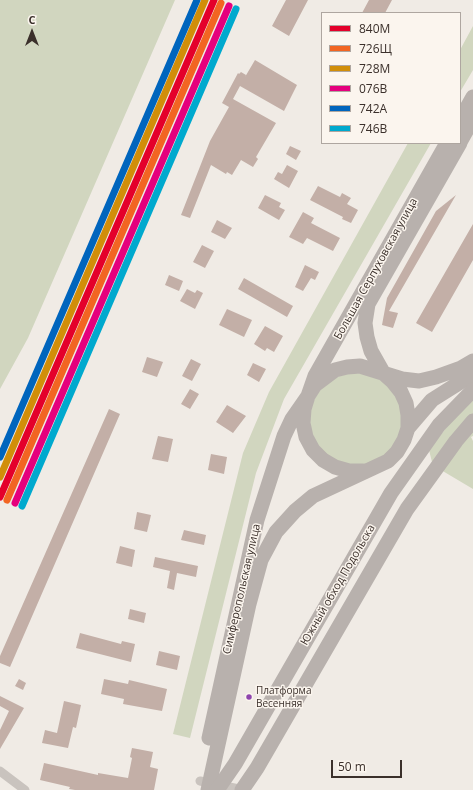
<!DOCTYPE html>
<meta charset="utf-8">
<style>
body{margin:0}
#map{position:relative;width:473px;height:790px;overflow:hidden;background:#f0ebe5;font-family:"Open Sans",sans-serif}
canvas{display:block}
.legend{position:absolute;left:321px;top:12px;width:140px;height:132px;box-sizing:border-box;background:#fbf5ee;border:1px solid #aea6a0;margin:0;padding:5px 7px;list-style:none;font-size:12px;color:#3b302b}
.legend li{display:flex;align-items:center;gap:8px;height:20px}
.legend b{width:20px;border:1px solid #aea6a0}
.north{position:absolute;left:12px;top:12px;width:40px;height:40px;-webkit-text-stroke:3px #fbf5ee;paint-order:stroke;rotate:0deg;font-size:11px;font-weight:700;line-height:16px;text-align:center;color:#3b302b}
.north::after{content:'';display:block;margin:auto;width:14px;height:18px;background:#3b302b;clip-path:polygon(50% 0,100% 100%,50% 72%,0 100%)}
.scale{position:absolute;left:331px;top:760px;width:71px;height:18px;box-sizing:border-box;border:2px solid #3b302b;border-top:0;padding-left:5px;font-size:12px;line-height:14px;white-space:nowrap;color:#3b302b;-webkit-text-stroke:3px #fbf5ee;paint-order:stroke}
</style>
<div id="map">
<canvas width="473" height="790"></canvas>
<ul class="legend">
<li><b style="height:5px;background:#e4002b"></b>840М</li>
<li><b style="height:5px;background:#f26522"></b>726Щ</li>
<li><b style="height:5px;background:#d18e09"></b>728М</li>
<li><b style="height:5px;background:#e5007d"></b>076В</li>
<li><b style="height:5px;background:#0065bd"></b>742А</li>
<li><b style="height:5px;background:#00a9ce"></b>746В</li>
</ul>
<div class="north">С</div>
<div class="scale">50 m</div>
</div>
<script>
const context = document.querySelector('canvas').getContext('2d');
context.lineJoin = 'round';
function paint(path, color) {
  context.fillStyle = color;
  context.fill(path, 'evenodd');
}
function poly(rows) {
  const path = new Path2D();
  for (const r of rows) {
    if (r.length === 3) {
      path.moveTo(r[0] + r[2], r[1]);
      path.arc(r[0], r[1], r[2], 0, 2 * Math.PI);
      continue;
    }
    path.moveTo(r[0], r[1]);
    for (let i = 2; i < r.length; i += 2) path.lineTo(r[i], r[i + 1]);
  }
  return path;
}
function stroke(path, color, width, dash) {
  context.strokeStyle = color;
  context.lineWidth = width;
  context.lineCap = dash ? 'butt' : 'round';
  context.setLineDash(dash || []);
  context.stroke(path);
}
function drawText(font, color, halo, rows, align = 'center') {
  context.font = font + ' "Open Sans",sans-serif';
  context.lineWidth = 3;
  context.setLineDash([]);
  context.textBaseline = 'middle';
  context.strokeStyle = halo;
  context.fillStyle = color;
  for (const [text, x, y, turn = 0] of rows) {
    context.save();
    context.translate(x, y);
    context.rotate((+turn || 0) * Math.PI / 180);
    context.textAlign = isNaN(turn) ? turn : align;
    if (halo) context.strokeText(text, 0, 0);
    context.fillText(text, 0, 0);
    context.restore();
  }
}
paint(poly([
 [0,0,175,0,28,338,0,389],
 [473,26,473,70,460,92,460,50],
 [408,143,431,143,284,399,256,473,190,738,173,734,243,453,269,392],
 [356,419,46],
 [473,393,473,436,471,437,473,441,473,489,441,470,432,462,429,450]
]), '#d1d6bf');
paint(poly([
 [286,0,308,0,289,36,272,26],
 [369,0,392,0,385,13,362,13],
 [255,60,297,85,284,111,240,86,233,99,276,123,256,157,258,159,253,167,241,160,232,175,227,172,226,174,211,165,190,218,181,215,210,141,229,107,222,103,238,73,239,74,241,72,246,75,245,77],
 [290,146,301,151,296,160,286,154],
 [287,165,298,171,289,188,274,179,278,172,282,174],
 [318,186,340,197,342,193,351,198,347,204,358,210,351,223,342,219,343,217,310,200],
 [265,195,281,203,279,207,285,210,279,220,258,208],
 [456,195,389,311,398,313,393,328,382,325,387,298,436,211],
 [303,212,314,218,311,223,340,238,333,251,307,238,303,244,289,237],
 [217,220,232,228,225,239,211,232],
 [473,224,473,260,432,332,416,323],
 [202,245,214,251,205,268,193,262],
 [305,265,319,272,315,280,311,278,303,291,295,287],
 [169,275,183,281,179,291,165,285],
 [244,278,293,306,287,317,238,289],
 [187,289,195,293,197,290,203,293,195,309,180,301],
 [227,309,252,320,244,337,219,325],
 [265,326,283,336,274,352,267,348,265,351,254,344],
 [147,357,163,362,157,377,142,372],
 [191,359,201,364,192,381,182,376],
 [253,363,266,369,259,382,247,375],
 [190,389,199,394,190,409,181,404],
 [227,405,246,416,233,433,216,422],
 [109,409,120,414,10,667,0,663,0,656],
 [158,436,173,439,168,462,152,459],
 [211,454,227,457,224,474,208,470],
 [137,512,151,515,147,532,134,529],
 [184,530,206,535,204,545,181,540],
 [120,546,135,550,132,567,116,563],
 [155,557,198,566,196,577,177,573,174,590,167,588,170,571,153,567],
 [130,609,146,613,144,623,128,619],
 [80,633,121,644,122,641,135,644,131,662,76,648],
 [159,651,180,656,177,670,156,665],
 [19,679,26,683,23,690,15,686],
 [104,679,128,684,129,680,167,689,162,711,123,704,124,699,101,694],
 [0,696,24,708,0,749,0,730,9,711,0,706],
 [64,701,81,705,76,728,73,727,68,748,42,743,45,730,57,733],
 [132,748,153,752,150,767,158,769,154,790,75,790,69,789,70,787,40,780,44,763,98,775,98,773,128,778,132,758,130,757]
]), '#c3afa7');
stroke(poly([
 [0,771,25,790],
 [200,781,244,790]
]), '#c9c3be', 9);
stroke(poly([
 [460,120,473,97],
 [460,142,473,119],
 [408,428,432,400,473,374],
 [363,471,349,471,335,467,323,460,313,450,306,437,303,423,304,409,308,396,315,385,335,370,347,367,360,366,402,379,419,381,436,377,461,368,473,361],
 [209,738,257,520,284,436,292,419,308,396,315,376,447,143],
 [208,790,249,604,261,560,276,532,295,511,313,496,388,461,397,452,404,440,408,428,408,415,406,403,401,392,393,382,384,374,371,351,367,337,365,323,368,304,460,143]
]), '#b8b1ad', 15);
stroke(poly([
 [217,790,235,764,391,493,439,425,473,390],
 [242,790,257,768,407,509,456,441,473,421]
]), '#b8b1ad', 15);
stroke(poly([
 [0,497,214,0]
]), '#e4002b', 7);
stroke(poly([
 [7,500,221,3]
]), '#f26522', 7);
stroke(poly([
 [0,477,205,0]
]), '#d18e09', 7);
stroke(poly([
 [15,503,229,6]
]), '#e5007d', 7);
stroke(poly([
 [0,457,197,0]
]), '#0065bd', 7);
stroke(poly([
 [22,506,236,9]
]), '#00a9ce', 7);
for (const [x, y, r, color] of [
 [249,697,3.5,"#8e44ad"]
]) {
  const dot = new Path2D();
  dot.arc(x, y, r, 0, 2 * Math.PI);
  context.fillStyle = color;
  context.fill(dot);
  stroke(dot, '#fbf5ee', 1.5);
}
drawText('10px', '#3b302b', '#fbf5ee', [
 ["Платформа",256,691],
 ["Весенняя",256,704]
], 'left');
drawText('11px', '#3b302b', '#fbf5ee', [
 ["Большая Серпуховская улица",376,269,-61],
 ["Южный обход Подольска",338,585,-60],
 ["Симферопольская улица",242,589,-77]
]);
</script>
